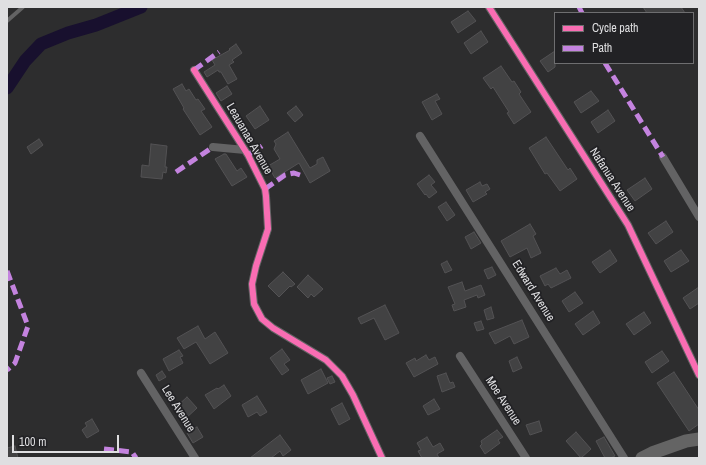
<!DOCTYPE html>
<style>
body{margin:0}
#map{position:relative;width:706px;height:465px;overflow:hidden;background:#2d2d2e;font-family:"Archivo Narrow",sans-serif}
canvas{display:block}
.frame{position:absolute;inset:0;border:8px solid #dfdfe1;pointer-events:none}
.legend{position:absolute;left:554px;top:12px;width:140px;height:52px;box-sizing:border-box;background:#222225;border:1px solid #6e6e70;margin:0;padding:5px 7px;list-style:none;font-size:12px;color:#dfdfe1}
.legend li{display:flex;align-items:center;gap:8px;height:20px}
.legend b{width:20px;border:1px solid #6e6e70}
.scale{position:absolute;left:12px;top:435px;width:107px;height:18px;box-sizing:border-box;border:2px solid #dfdfe1;border-top:0;padding-left:5px;font-size:12px;line-height:14px;white-space:nowrap;color:#dfdfe1;-webkit-text-stroke:3px #222225;paint-order:stroke}
</style>
<div id="map">
<canvas width="706" height="465"></canvas>
<div class="frame"></div>
<ul class="legend">
<li><b style="height:5px;background:#f96db3"></b>Cycle path</li>
<li><b style="height:5px;background:#c483df"></b>Path</li>
</ul>
<div class="scale">100 m</div>
</div>
<script>
const context = document.querySelector('canvas').getContext('2d');
context.lineJoin = 'round';
function poly(rows) {
  const path = new Path2D();
  for (const r of rows) {
    path.moveTo(r[0], r[1]);
    for (let i = 2; i < r.length; i += 2) path.lineTo(r[i], r[i + 1]);
  }
  return path;
}
function stroke(path, color, width, dash) {
  context.strokeStyle = color;
  context.lineWidth = width;
  context.lineCap = dash ? 'butt' : 'round';
  context.setLineDash(dash || []);
  context.stroke(path);
}
function paint(path, color) {
  context.fillStyle = color;
  context.fill(path, 'evenodd');
}
function drawText(font, color, halo, rows, align = 'center') {
  context.font = font + ' "Archivo Narrow",sans-serif';
  context.lineWidth = 3.5;
  context.setLineDash([]);
  context.textBaseline = 'middle';
  context.strokeStyle = halo;
  context.fillStyle = color;
  for (const [text, x, y, turn = 0] of rows) {
    context.save();
    context.translate(x, y);
    context.rotate((+turn || 0) * Math.PI / 180);
    context.textAlign = isNaN(turn) ? turn : align;
    if (halo) context.strokeText(text, 0, 0);
    context.fillText(text, 0, 0);
    context.restore();
  }
}
stroke(poly([
 [7,88,25,61,41,44,68,33,96,25,141,7]
]), '#18102e', 13);
const building = poly([
 [643,7,681,7,685,13,647,13,643,7],
 [468,11,476,21,458,33,451,22,468,11],
 [481,31,488,42,471,54,464,43,481,31],
 [236,44,242,53,232,60,234,62,229,65,237,79,228,84,221,72,219,72,218,70,207,77,204,72,215,65,212,60,230,50,229,49,236,44],
 [555,51,555,67,548,72,540,61,555,51],
 [501,66,512,82,514,81,521,92,519,94,531,112,514,124,507,113,509,112,493,87,491,89,483,78,501,66],
 [182,84,186,91,189,89,196,100,198,99,205,109,201,111,212,127,200,135,183,109,184,108,173,89,182,84],
 [227,86,232,94,221,101,216,93,227,86],
 [591,91,599,101,581,113,574,102,591,91],
 [437,94,440,99,435,101,442,114,432,120,422,102,437,94],
 [260,106,269,120,255,129,246,116,260,106],
 [296,106,303,115,295,122,287,113,296,106],
 [608,110,615,121,598,133,591,122,608,110],
 [288,132,310,168,317,164,317,160,323,157,330,171,310,183,299,163,275,178,268,166,280,159,274,149,276,144,274,141,288,132],
 [546,137,568,170,570,168,577,179,560,191,547,173,545,174,529,148,546,137],
 [39,139,43,145,31,154,27,147,39,139],
 [151,144,167,146,165,167,167,167,166,173,163,172,162,179,141,177,142,165,149,166,151,144],
 [224,154,226,154,237,171,241,168,247,177,232,186,215,159,224,154],
 [429,175,435,182,431,185,437,192,429,198,426,194,425,195,417,184,429,175],
 [645,178,652,189,635,201,627,190,645,178],
 [480,182,482,186,487,184,490,189,485,192,487,194,473,202,466,190,480,182],
 [446,202,455,215,447,221,438,207,446,202],
 [666,221,673,232,656,244,648,233,666,221],
 [530,224,536,234,533,236,541,253,531,258,527,248,510,257,501,241,530,224],
 [474,232,481,243,471,249,465,237,474,232],
 [610,250,617,261,600,273,592,262,610,250],
 [681,250,689,261,671,272,664,261,681,250],
 [447,261,452,270,445,273,441,264,447,261],
 [492,267,496,275,488,279,484,270,492,267],
 [556,268,560,274,567,270,571,278,551,288,548,284,545,286,540,276,556,268],
 [283,272,295,284,291,287,290,286,279,297,268,286,283,272],
 [308,275,323,289,314,297,311,294,308,298,297,287,308,275],
 [462,282,465,291,481,285,485,295,478,298,477,295,464,300,466,307,454,311,452,305,455,304,448,287,462,282],
 [699,287,699,303,690,309,683,298,699,287],
 [575,292,583,303,569,312,562,301,575,292],
 [385,305,399,333,385,340,374,318,361,324,358,318,385,305],
 [491,307,494,318,487,320,484,310,491,307],
 [593,311,600,323,583,335,575,324,593,311],
 [644,312,651,323,634,335,626,324,644,312],
 [522,320,529,337,514,344,510,336,495,344,489,333,522,320],
 [481,321,484,329,477,331,474,323,481,321],
 [198,326,205,339,215,332,228,353,210,364,196,342,184,349,177,338,198,326],
 [282,349,290,360,284,364,289,370,282,375,270,358,282,349],
 [179,350,183,356,180,357,183,363,169,371,163,359,179,350],
 [662,351,669,361,652,373,645,362,662,351],
 [426,355,429,360,435,357,438,364,414,377,406,363,415,358,416,361,426,355],
 [517,357,522,368,513,372,509,361,517,357],
 [321,369,328,383,308,394,301,380,321,369],
 [162,371,166,377,159,381,156,375,162,371],
 [674,372,699,410,699,424,689,431,657,383,674,372],
 [446,373,450,383,453,382,455,387,442,392,437,376,446,373],
 [332,376,335,382,330,384,327,378,332,376],
 [224,385,231,396,214,409,205,395,217,388,218,389,224,385],
 [257,396,267,412,260,416,257,412,248,417,242,405,257,396],
 [187,397,197,408,184,420,174,409,187,397],
 [434,399,440,409,428,415,423,406,434,399],
 [342,403,350,419,339,425,331,409,342,403],
 [92,419,99,431,87,438,82,430,87,426,85,423,92,419],
 [539,421,542,431,530,435,526,425,539,421],
 [197,427,203,437,193,443,187,433,197,427],
 [497,430,503,437,498,440,500,443,485,454,480,446,482,444,481,441,497,430],
 [576,432,591,449,581,458,566,441,576,432],
 [280,435,291,450,283,456,280,451,271,458,250,458,280,435],
 [427,437,433,447,440,443,444,450,437,454,439,458,422,458,418,451,421,450,417,443,427,437],
 [604,437,615,456,610,458,605,458,596,441,604,437],
 [15,446,18,458,7,458,7,448,15,446]
]);
paint(building, '#424243');
stroke(building, '#535254', 1);
stroke(poly([
 [7,21,23,7]
]), '#636364', 4);
stroke(poly([
 [489,7,628,225,699,375],
 [194,70,248,155,265,189,266,196,268,229,256,266,252,284,254,304,262,319,273,328,326,360,342,376,353,395,382,458],
 [420,136,624,458],
 [213,147,245,150],
 [663,157,699,217],
 [460,356,526,458],
 [141,373,195,458]
]), '#636364', 8);
stroke(poly([
 [642,458,652,453,686,441,699,439]
]), '#646464', 13);
stroke(poly([
 [579,7,582,13],
 [605,63,663,157],
 [194,70,219,52],
 [248,155,262,146],
 [176,172,213,147],
 [265,189,285,175,294,173,300,175],
 [7,271,28,326,15,363,7,370],
 [104,449,132,452,136,458]
]), '#c483df', 5, [10, 5]);
stroke(poly([
 [489,7,628,225,699,375],
 [194,70,248,155,265,189,266,196,268,229,256,266,252,284,254,304,262,319,273,328,326,360,342,376,353,395,382,458]
]), '#f96db3', 6);
drawText('12px', '#dfdfe1', '#222225', [
 ["Leauanae Avenue",249,139,60],
 ["Nafanua Avenue",612,180,57],
 ["Edward Avenue",533,291,58],
 ["Moe Avenue",503,401,57],
 ["Lee Avenue",178,409,58]
]);
</script>
